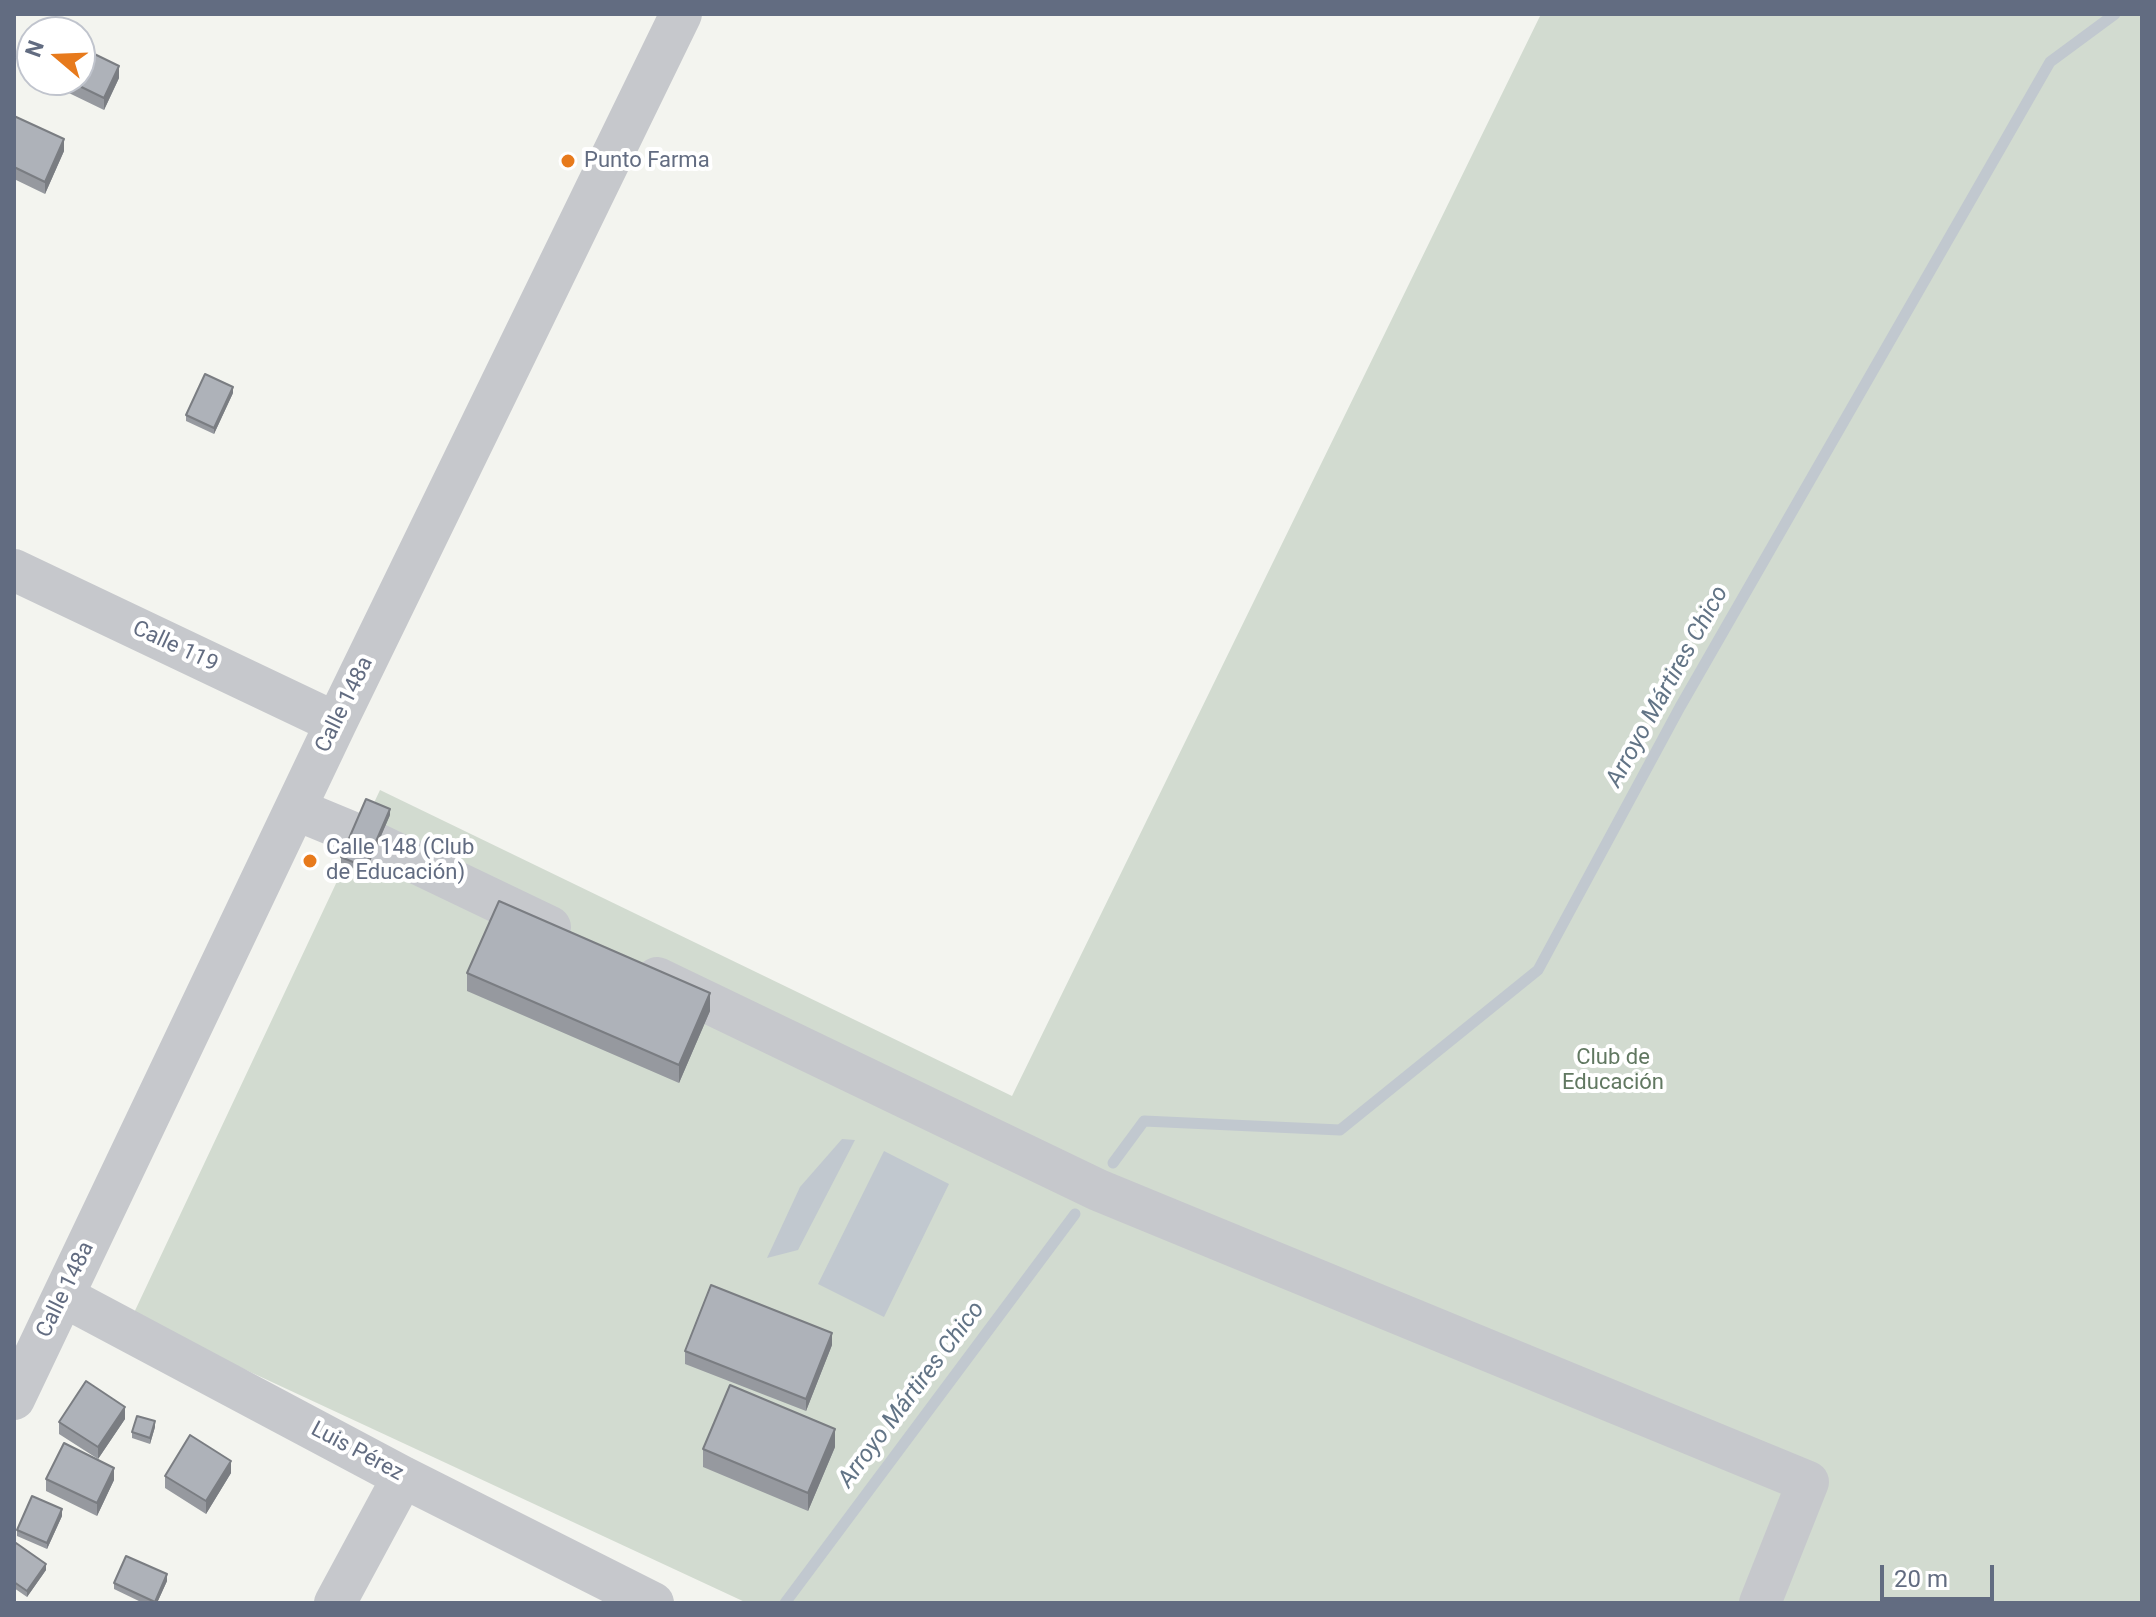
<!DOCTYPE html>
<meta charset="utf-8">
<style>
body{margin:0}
#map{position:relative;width:2156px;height:1617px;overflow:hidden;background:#f3f4ef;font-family:Roboto,sans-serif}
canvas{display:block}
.frame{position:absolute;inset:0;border:16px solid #626c81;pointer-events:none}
.north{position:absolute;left:16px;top:16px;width:80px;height:80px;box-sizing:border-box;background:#fff;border:2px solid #c0c4cd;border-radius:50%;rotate:289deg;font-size:22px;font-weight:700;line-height:32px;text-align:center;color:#626c81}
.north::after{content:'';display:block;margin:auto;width:28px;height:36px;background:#e77a1c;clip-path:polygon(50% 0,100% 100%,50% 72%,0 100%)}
.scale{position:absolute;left:1880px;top:1565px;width:114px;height:36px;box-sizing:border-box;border:4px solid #626c81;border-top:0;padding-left:10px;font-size:24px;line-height:28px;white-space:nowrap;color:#626c81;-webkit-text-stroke:6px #fff;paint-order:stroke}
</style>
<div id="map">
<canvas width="2156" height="1617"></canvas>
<div class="frame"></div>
<div class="north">N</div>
<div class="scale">20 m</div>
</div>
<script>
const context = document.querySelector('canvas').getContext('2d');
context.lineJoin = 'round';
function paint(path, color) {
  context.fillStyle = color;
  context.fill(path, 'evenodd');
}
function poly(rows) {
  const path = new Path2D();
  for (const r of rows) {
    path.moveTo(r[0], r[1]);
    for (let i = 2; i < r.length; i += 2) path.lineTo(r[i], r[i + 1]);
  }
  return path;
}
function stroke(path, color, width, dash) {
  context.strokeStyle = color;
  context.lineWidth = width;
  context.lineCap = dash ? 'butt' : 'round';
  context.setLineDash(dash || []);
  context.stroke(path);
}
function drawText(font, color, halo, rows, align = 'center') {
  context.font = font + ' Roboto,sans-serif';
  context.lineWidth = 8;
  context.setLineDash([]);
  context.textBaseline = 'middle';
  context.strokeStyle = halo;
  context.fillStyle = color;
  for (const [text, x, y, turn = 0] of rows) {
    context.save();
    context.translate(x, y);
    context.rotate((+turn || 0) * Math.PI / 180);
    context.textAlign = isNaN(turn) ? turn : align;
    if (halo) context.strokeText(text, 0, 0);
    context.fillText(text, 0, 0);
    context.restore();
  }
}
paint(poly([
 [1541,14,2142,14,2142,1603,747,1603,132,1317,380,790,1012,1096]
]), '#d2dbd0');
paint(poly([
 [842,1139,855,1140,798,1250,767,1258,800,1187],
 [884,1151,949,1184,884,1317,818,1284]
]), '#c1c8cf');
stroke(poly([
 [1113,1163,1144,1121,1340,1130,1538,970,1680,707,2050,62,2115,14],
 [785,1603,1075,1214]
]), '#c1c8cf', 11);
stroke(poly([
 [14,570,336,723],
 [295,809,358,835,550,927],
 [657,978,1098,1190,1808,1482,1760,1603],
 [63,1296,403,1477,653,1603],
 [14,1399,336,723,681,14],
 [335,1603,403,1477]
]), '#c6c8cc', 42);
paint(poly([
 [119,78,104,110,42,80,80,80],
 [14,116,64,151,45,194,14,179],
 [233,393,214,434,186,421,186,415],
 [390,815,365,873,341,863,341,857],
 [467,973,710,1011,679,1083,467,991],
 [832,1345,806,1411,685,1364,685,1351],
 [125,1419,98,1459,59,1434,59,1422],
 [155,1427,150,1444,132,1438,132,1432],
 [835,1447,808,1511,703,1467,703,1449],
 [231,1473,206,1514,165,1488,165,1476],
 [46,1479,114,1480,97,1516,46,1491],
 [62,1516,47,1549,17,1536,17,1530],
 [14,1546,46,1570,27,1597,14,1588],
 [167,1581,157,1603,143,1603,114,1589,114,1583]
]), '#96999f');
paint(poly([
 [119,66,119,78,104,110,104,98],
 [64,139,64,151,45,194,45,182],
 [233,387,233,393,214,434,214,428],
 [390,809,390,815,365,873,365,867],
 [710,993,710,1011,679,1083,679,1065],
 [832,1333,832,1345,806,1411,806,1399],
 [125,1407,125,1419,98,1459,98,1447],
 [155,1421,155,1427,150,1444,150,1438],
 [835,1429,835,1447,808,1511,808,1493],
 [231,1461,231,1473,206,1514,206,1501],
 [114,1468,114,1480,97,1516,97,1503],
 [62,1509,62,1516,47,1549,47,1543],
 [46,1564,46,1570,27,1597,27,1591],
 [167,1574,167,1581,157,1603,155,1603]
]), '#7a7d82');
const building = poly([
 [80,47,119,66,104,98,67,80,80,80,80,47],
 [14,116,64,139,45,182,14,167,14,116],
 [205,374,233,387,214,428,186,415,205,374],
 [366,799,390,809,365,867,341,857,366,799],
 [499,901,710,993,679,1065,467,973,499,901],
 [711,1285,832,1333,806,1399,685,1351,711,1285],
 [86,1381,125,1407,98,1447,59,1422,86,1381],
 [730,1385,835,1429,808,1493,703,1449,730,1385],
 [137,1416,155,1421,150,1438,132,1432,137,1416],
 [190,1435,231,1461,206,1501,165,1476,190,1435],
 [64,1443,114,1468,97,1503,46,1479,64,1443],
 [32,1496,62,1509,47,1543,17,1530,32,1496],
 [16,1543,46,1564,27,1591,14,1582,14,1546,16,1543],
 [126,1556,167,1574,155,1602,114,1583,126,1556]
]);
paint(building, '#aeb2b9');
stroke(building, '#7a7d82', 2);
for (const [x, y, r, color] of [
 [568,161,8,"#e77a1c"],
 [310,861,8,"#e77a1c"]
]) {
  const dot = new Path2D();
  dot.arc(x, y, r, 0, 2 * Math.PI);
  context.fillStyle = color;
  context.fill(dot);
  stroke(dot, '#fff', 3);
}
drawText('22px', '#626c81', '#fff', [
 ["Punto Farma",584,161],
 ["Calle 148 (Club",326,848],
 ["de Educación)",326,873]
], 'left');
drawText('22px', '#626c81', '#fff', [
 ["Calle 119",175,647,25],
 ["Calle 148a",345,705,-64],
 ["Calle 148a",66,1290,-64],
 ["Luis Pérez",357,1452,28]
]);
drawText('22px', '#617861', '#fff', [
 ["Club de",1613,1058],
 ["Educación",1613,1083]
]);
drawText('italic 24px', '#627486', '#fff', [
 ["Arroyo Mártires Chico",1668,687,-61],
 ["Arroyo Mártires Chico",912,1395,-53]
]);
</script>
